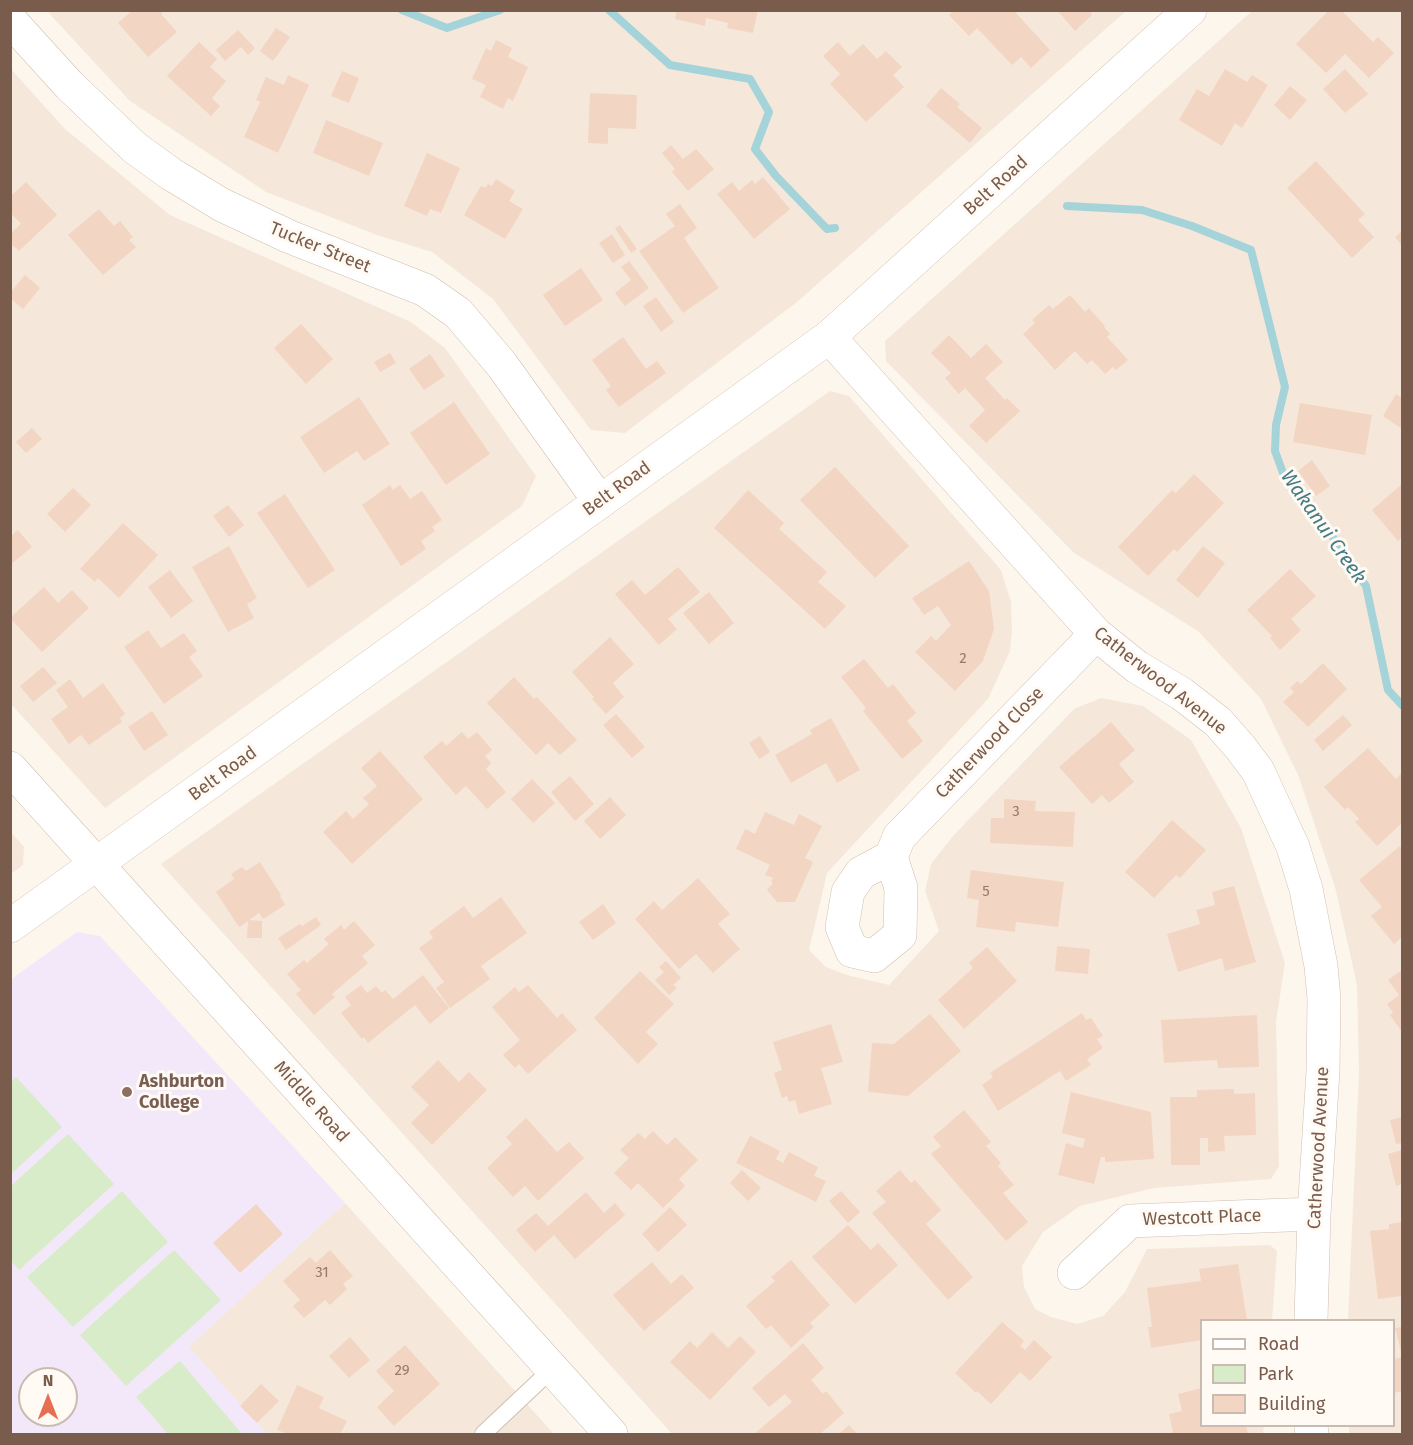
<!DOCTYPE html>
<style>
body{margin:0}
#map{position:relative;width:1413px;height:1445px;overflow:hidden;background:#fdf6ec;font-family:"Fira Sans",sans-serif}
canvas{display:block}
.frame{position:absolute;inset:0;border:12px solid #7a5c4d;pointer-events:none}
.legend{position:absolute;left:1200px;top:1319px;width:195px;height:108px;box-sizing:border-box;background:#fffaf3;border:2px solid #cabbb1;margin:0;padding:8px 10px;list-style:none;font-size:18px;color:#7a5c4d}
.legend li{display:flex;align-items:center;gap:12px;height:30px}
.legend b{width:30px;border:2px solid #cabbb1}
.north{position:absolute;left:18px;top:1367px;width:60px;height:60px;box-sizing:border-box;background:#fffaf3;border:2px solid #cabbb1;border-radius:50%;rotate:0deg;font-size:16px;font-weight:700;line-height:24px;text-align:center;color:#7a5c4d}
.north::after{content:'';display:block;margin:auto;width:21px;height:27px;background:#e76f51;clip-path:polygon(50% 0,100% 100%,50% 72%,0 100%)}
</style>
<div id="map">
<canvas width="1413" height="1445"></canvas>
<div class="frame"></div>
<ul class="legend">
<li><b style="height:8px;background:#fff"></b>Road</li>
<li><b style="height:16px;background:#d8ecc9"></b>Park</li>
<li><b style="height:16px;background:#f3d5c3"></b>Building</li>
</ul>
<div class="north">N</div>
</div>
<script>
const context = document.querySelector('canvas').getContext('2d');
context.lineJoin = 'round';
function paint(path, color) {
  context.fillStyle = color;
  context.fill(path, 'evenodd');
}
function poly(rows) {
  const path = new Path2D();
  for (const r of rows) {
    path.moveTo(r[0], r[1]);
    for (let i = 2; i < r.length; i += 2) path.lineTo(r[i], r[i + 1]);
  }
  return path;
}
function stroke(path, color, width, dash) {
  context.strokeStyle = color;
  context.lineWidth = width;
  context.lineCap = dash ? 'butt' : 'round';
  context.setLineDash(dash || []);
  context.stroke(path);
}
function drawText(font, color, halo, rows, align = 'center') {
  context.font = font + ' "Fira Sans",sans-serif';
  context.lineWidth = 6;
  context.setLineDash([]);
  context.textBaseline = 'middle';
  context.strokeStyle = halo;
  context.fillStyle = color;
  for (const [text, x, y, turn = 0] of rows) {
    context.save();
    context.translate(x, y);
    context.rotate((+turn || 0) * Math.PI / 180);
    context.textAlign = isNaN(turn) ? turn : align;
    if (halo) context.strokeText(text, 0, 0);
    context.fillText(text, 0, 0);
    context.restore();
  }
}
paint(poly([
 [47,11,1126,11,797,302,625,433,591,430,493,299,432,252,377,235,266,192,130,101],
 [1252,11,1402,11,1402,1434,1349,1434,1349,1426,1394,1426,1394,1320,1348,1320,1359,1072,1357,985,1335,887,1299,777,1261,699,1199,632,1073,552,886,361,885,341],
 [10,68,65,129,170,215,411,322,445,348,536,476,522,506,105,808,11,704],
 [830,391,849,396,1001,570,1011,602,1012,630,1010,651,988,699,827,873,809,950,826,967,847,975,889,985,939,931,925,891,931,864,953,836,1074,709,1101,698,1143,706,1191,740,1241,828,1285,963,1276,1022,1279,1166,1271,1179,1154,1188,1080,1206,1043,1232,1022,1266,1024,1287,1035,1309,1051,1317,1077,1324,1103,1316,1125,1292,1147,1249,1270,1245,1277,1251,1272,1320,1202,1320,1202,1426,1264,1426,1263,1434,672,1434,161,864],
 [11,832,24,847,23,865,11,874],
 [345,1203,554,1434,267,1434,188,1347]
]), '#f5e8da');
paint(poly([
 [77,932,100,936,345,1203,189,1347,267,1434,11,1434,10,980],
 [30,1379,66,1379,66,1415,30,1415]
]), '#f3e8fa');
paint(poly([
 [16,1077,62,1127,11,1174,11,1082],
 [68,1134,114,1184,19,1270,11,1261,11,1186],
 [122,1191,168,1242,73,1327,27,1277],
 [174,1250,221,1300,126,1386,80,1335],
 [180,1361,242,1434,168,1434,136,1397]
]), '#d8ecc9');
stroke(poly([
 [402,10,447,28,500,10],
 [609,10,670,65,750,79,769,112,755,149,776,176,827,229,835,228],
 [1067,206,1142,210,1192,226,1251,250,1285,387,1276,425,1275,451,1283,473,1308,507,1335,540,1366,586,1388,690,1402,705]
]), '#a5d3da', 8);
paint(poly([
 [133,10,165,10,161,14,177,32,148,57,118,23],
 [677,10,758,10,753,33,727,28,728,23,706,18,705,26,675,19],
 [954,10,1013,10,1050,50,1031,68,1021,57,1012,65,977,28,969,36,949,15],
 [1057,10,1089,10,1092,15,1075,31],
 [1329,10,1341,10,1373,42,1378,37,1394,53,1369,78,1345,54,1326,73,1296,44],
 [276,28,290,37,273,61,260,51],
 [238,30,255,48,248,55,241,47,225,61,216,50],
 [496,40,512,48,508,57,528,67,513,101,508,98,503,109,480,97,486,85,472,79,486,48,491,51],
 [199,42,217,59,210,67,226,81,212,98,220,106,211,116,167,76],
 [838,42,850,56,863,44,877,59,886,51,902,67,893,75,904,87,866,122,830,84,840,74,823,56],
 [1225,69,1247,82,1252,75,1268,85,1242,128,1235,123,1222,146,1179,120,1197,89,1209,96],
 [1345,69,1368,94,1345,113,1323,89],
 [342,71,359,78,349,103,331,96],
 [288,75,309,85,278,153,244,137,260,102,256,100,266,77,284,85],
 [1290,86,1307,100,1290,120,1274,105],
 [941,88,960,104,957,107,982,128,970,143,926,106],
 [590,93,637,95,636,129,608,128,608,144,588,143],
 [326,120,383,143,369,176,313,153],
 [671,145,683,159,696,149,714,169,688,191,672,172,675,169,662,153],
 [427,153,460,168,441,213,430,209,427,216,404,206],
 [1316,161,1365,214,1358,220,1374,237,1352,258,1287,188],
 [763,177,790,209,754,239,717,194,732,182,739,191,752,180,755,184],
 [496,179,515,191,509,201,523,209,505,239,464,215,481,186,485,188,488,184,492,186],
 [26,182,57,215,19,251,10,243,10,234,21,224,10,212,10,197],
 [680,204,697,228,684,238,719,288,683,313,639,251,675,226,666,214],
 [99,209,114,226,120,221,133,237,129,240,136,247,103,275,68,235],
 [620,225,637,249,631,253,615,228],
 [1402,231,1402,245,1395,237],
 [612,234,625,255,613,263,599,243],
 [629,261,649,288,625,306,615,293,631,280,621,267],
 [581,268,603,300,565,326,543,295],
 [25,275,40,288,23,309,10,298,10,293],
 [1070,295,1085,312,1089,308,1105,326,1104,327,1110,334,1107,337,1128,360,1116,370,1113,367,1105,374,1092,360,1087,364,1075,351,1055,370,1023,334,1035,323,1032,320,1049,305,1053,309],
 [656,297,674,322,661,332,643,306],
 [301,324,333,359,306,384,274,348],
 [949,335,971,358,986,344,1003,362,985,378,1005,400,1007,398,1020,411,986,443,969,426,985,410,965,388,959,394,945,378,951,373,931,353],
 [623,337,646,369,657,361,666,373,619,407,606,390,611,386,592,360],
 [390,353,396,363,380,372,374,362],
 [430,354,445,376,424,390,409,369],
 [1396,394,1402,398,1402,429,1383,416],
 [359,397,390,444,364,461,357,451,324,473,300,437],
 [454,402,490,454,446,485,410,433],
 [1300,403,1372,415,1365,455,1293,442],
 [32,428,42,439,26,453,16,442],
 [1312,460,1330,486,1316,496,1298,471],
 [835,467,909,546,875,578,800,500],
 [1194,474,1224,503,1177,552,1174,549,1148,576,1118,547,1172,490,1176,493],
 [1402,484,1402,537,1398,541,1372,510],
 [390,485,393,490,400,485,410,499,422,491,442,520,432,527,435,531,421,541,426,549,401,566,362,505],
 [73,488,91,505,65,532,47,514],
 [748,490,784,523,779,529,827,572,818,582,846,606,825,629,714,528],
 [285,494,335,570,308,588,257,513],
 [228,505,244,525,229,537,213,516],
 [123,523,158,555,119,598,98,578,95,582,80,569],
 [18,530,32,547,10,565,10,537],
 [229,546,257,598,247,604,254,618,228,632,192,567],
 [1203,546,1225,563,1198,598,1176,580],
 [969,561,989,591,994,629,983,661,955,691,915,652,931,636,936,641,951,625,938,606,924,615,912,598],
 [678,567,700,592,668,619,677,629,659,645,615,594,632,580,645,595],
 [1290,569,1316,596,1291,619,1301,630,1280,650,1270,638,1272,636,1247,610],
 [170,570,193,601,171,618,148,587],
 [44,587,58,603,72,590,89,608,42,652,10,618],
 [709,592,734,623,709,644,683,613],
 [148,630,161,648,184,633,197,651,189,657,203,676,164,704,124,647],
 [610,637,634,664,613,683,624,697,606,714,592,699,594,697,572,672],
 [864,659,888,688,893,684,916,713,907,721,923,741,902,759,863,711,866,708,841,677],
 [1323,663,1347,689,1308,727,1283,702,1294,692,1290,688,1297,681,1301,684],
 [43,667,57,683,33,702,20,686],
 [514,677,534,699,537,697,577,740,560,755,548,743,536,755,487,703],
 [70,679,83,698,103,683,125,714,120,718,122,722,89,745,81,735,69,744,51,719,68,707,56,690],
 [152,711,168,735,144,751,128,727],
 [616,714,645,747,632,758,603,725],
 [1343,715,1352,725,1323,751,1314,740],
 [831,718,860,770,837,783,826,763,791,783,775,755,812,734,810,730],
 [1111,722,1135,750,1119,764,1134,782,1109,803,1102,795,1092,804,1059,767],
 [462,732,468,739,477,732,492,750,485,756,491,763,486,769,506,792,487,809,466,786,456,795,423,757,442,741,446,746],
 [760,736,770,752,759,759,749,743],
 [1368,748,1396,779,1402,773,1402,823,1377,846,1355,822,1359,819,1348,807,1345,810,1324,787],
 [380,751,423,799,352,864,323,832,346,811,353,819,369,804,363,798,377,786,361,768],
 [570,776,594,804,575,821,551,792],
 [532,779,555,803,533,823,511,799],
 [610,797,626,815,600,839,584,821],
 [1004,799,1036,801,1035,811,1075,812,1073,847,990,843,991,818,1004,818],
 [765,812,794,825,799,814,822,826,805,858,813,862,795,902,777,902,767,890,773,883,771,882,773,878,765,875,770,865,736,849,745,829,755,834],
 [1172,820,1206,850,1180,878,1176,875,1154,898,1125,872],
 [1400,846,1402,850,1402,937,1394,944,1371,916,1382,907,1359,880],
 [260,862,281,895,280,896,285,905,263,919,259,913,249,920,262,921,262,938,247,938,248,921,239,927,216,892,234,879,231,874,242,867,246,871],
 [971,870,1064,882,1058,927,1016,922,1015,932,976,927,979,900,967,898],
 [698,878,730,914,718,924,740,949,713,973,696,954,679,969,635,919,654,901,662,910],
 [1234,886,1256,962,1225,971,1222,958,1178,972,1167,934,1200,924,1196,910,1215,905,1212,892],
 [501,897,527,933,481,966,490,979,450,1008,436,988,444,982,419,948,433,938,429,932,464,906,473,918],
 [603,904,616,923,593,940,579,922],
 [316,917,321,925,286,950,278,938,300,924,302,926],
 [354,921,375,945,362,956,368,963,332,994,335,997,314,1015,296,994,301,990,287,974,304,960,307,963,329,944,324,939,341,925,344,930],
 [1057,946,1090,949,1088,974,1055,971],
 [987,947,1017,981,964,1029,938,1000,973,968,969,963],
 [666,961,681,978,673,985,677,988,669,995,655,980,664,972,659,967],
 [1402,970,1402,1032,1390,1015,1393,1013,1387,1004,1399,995,1388,980],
 [640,971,674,1004,646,1032,658,1044,638,1064,594,1018],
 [423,975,449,1008,430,1024,415,1005,368,1043,364,1037,362,1039,341,1013,351,1005,345,997,361,985,367,993,376,986,382,993,385,990,393,999],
 [528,985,557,1018,562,1013,577,1030,528,1074,519,1064,515,1068,503,1055,520,1040,492,1007,515,987,519,992],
 [1082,1013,1086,1020,1091,1018,1103,1036,1097,1039,1103,1048,1087,1059,1091,1065,1066,1081,1060,1071,998,1111,982,1085,993,1077,990,1073],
 [930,1014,961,1051,908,1096,868,1092,872,1043,894,1044],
 [1257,1015,1259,1067,1218,1068,1217,1060,1164,1063,1161,1020],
 [831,1024,843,1062,821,1068,832,1104,799,1114,795,1100,789,1102,787,1096,782,1098,774,1073,782,1070,773,1042],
 [438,1060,459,1082,469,1072,487,1090,432,1145,411,1123,429,1105,411,1087],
 [1234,1089,1234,1094,1255,1093,1256,1135,1224,1136,1225,1151,1208,1152,1208,1138,1200,1138,1200,1165,1171,1165,1170,1097,1197,1097,1197,1090],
 [1071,1092,1151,1112,1154,1159,1105,1162,1105,1157,1101,1157,1094,1184,1058,1175,1066,1143,1083,1148,1085,1139,1062,1133],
 [964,1110,991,1142,986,1146,1001,1163,998,1166,1014,1185,1003,1193,1028,1222,1006,1241,931,1154,941,1146,933,1137],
 [1402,1117,1402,1143,1396,1144,1390,1120],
 [526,1118,557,1152,569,1142,584,1158,538,1201,525,1186,513,1197,487,1168,512,1144,506,1137],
 [653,1131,667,1145,675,1137,698,1160,679,1179,685,1186,663,1208,638,1183,631,1190,614,1173,629,1158,620,1150,638,1133,645,1139],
 [750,1136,780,1151,776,1159,783,1163,789,1152,818,1167,814,1176,826,1181,816,1202,736,1163],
 [1402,1150,1402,1184,1396,1186,1388,1154],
 [742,1170,761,1188,748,1201,730,1183],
 [900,1170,911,1183,915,1180,941,1210,926,1224,973,1277,948,1300,872,1213,886,1202,876,1191],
 [841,1191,860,1212,848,1223,829,1201],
 [586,1192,604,1213,615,1203,625,1215,575,1259,554,1235,535,1252,516,1230,536,1213,548,1226],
 [256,1204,283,1234,240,1273,213,1243],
 [670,1207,687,1225,658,1252,642,1234],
 [1402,1222,1402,1296,1378,1299,1370,1231,1389,1229,1389,1224],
 [848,1225,871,1250,878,1243,898,1265,855,1304,812,1257],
 [330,1250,353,1276,343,1284,347,1289,330,1305,325,1300,304,1318,293,1306,300,1300,283,1281,310,1257,316,1263],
 [791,1260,830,1305,810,1323,814,1327,791,1348,771,1325,766,1329,746,1306,775,1281,771,1277],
 [652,1262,671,1284,682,1274,694,1288,644,1331,613,1295],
 [1238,1264,1247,1320,1202,1320,1202,1340,1151,1348,1148,1327,1152,1327,1147,1288,1201,1281,1199,1269],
 [1002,1322,1024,1341,1020,1346,1025,1350,1034,1340,1052,1357,1030,1381,1020,1372,991,1404,977,1391,976,1393,955,1373],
 [1402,1327,1402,1355,1395,1328],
 [712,1332,728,1348,740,1336,756,1352,710,1400,670,1362,690,1341,697,1348],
 [350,1337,370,1360,349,1378,329,1356],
 [803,1343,824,1368,811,1380,823,1394,826,1391,844,1413,820,1434,754,1434,792,1402,785,1394,769,1407,752,1388],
 [405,1345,440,1384,394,1426,377,1407,394,1391,376,1371],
 [1402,1357,1402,1391,1394,1393,1394,1359],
 [261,1384,279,1401,257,1423,240,1406],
 [297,1385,324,1397,319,1408,347,1421,340,1434,288,1434,277,1430],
 [1202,1388,1202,1426,1246,1426,1248,1434,1167,1434,1173,1432,1169,1414,1182,1411,1178,1394],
 [849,1425,857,1434,839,1434]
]), '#f3d5c3');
const lane = poly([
 [483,1434,552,1369]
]);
const street = poly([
 [10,20,69,85,135,148,171,174,222,205,290,237,425,290,458,313,502,365,600,502],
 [829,337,1096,634,1137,667,1182,694,1218,722,1240,747,1258,771,1293,847,1306,889,1321,966,1324,999,1323,1071,1314,1214,1311,1320],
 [10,768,611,1434],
 [891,857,861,873,848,892,842,927,852,951,874,956,900,935,901,888,891,857,899,837,1096,634],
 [1074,1273,1130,1221,1314,1214],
 [1311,1426,1312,1434]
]);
const secondary = poly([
 [10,926,829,337,1190,10]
]);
stroke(lane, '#d1beb0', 18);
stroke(street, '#d1beb0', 34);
stroke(secondary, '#d6c0b0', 34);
stroke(lane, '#fff', 16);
stroke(street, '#fff', 33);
stroke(secondary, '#fff', 33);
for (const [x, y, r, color] of [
 [127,1092,6,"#8d6e63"]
]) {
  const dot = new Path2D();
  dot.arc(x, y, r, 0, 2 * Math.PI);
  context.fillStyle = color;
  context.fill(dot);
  stroke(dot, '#fffaf3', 2);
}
drawText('15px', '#987a6a', null, [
 ["2",963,659],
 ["3",1016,812],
 ["5",986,892],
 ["31",322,1273],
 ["29",402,1371]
]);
drawText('18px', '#7a5c4d', '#fffaf3', [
 ["Belt Road",996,186,-42],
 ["Tucker Street",320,248,22],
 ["Belt Road",617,489,-36],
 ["Catherwood Avenue",1160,681,38],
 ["Catherwood Close",990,743,-46],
 ["Belt Road",223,774,-36],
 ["Middle Road",311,1102,48],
 ["Catherwood Avenue",1319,1148,-87],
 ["Westcott Place",1202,1218,-2]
]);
drawText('bold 18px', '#785e54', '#fffaf3', [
 ["Ashburton",139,1082],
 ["College",139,1103]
], 'left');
drawText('italic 20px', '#437c86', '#fffaf3', [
 ["Wakanui Creek",1323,527,55]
]);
</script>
